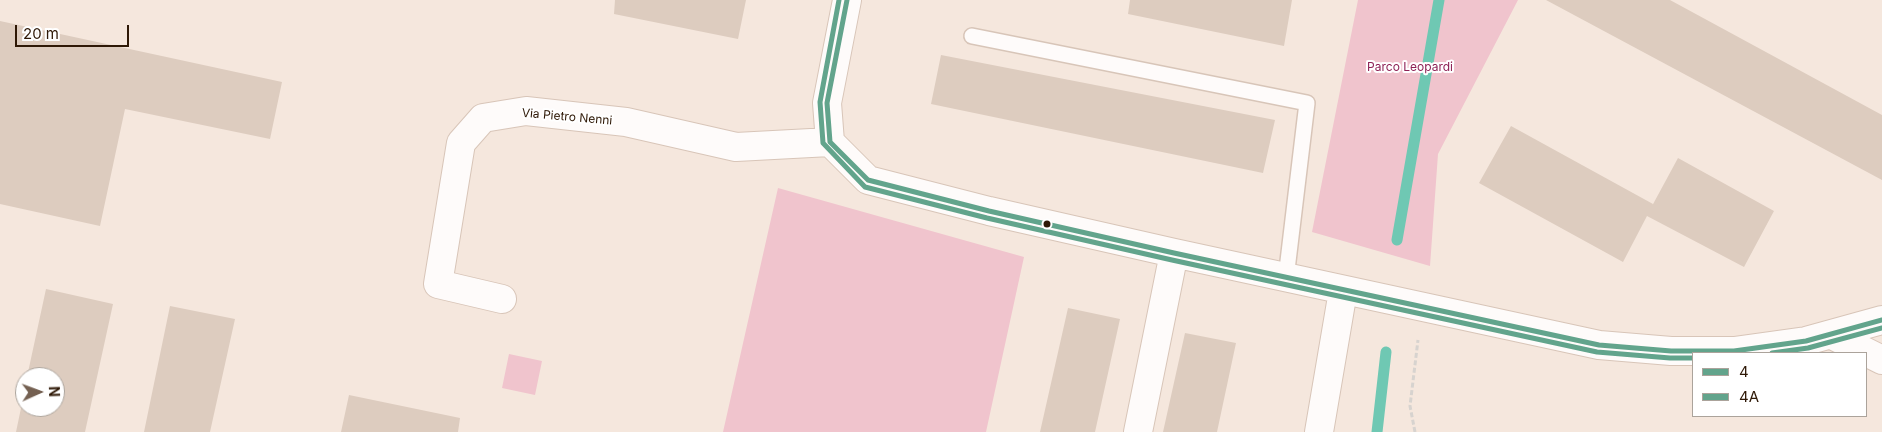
<!DOCTYPE html>
<style>
body{margin:0}
#map{position:relative;width:1882px;height:432px;overflow:hidden;background:#f5e7dd;font-family:Inter,sans-serif}
canvas{display:block}
.legend{position:absolute;left:1692px;top:352px;width:175px;height:65px;box-sizing:border-box;background:#fff;border:1px solid #aba39b;margin:0;padding:6px 9px;list-style:none;font-size:15px;color:#2e1806}
.legend li{display:flex;align-items:center;gap:10px;height:25px}
.legend b{width:25px;border:1px solid #aba39b}
.north{position:absolute;left:15px;top:367px;width:50px;height:50px;box-sizing:border-box;background:#fff;border:1px solid #aba39b;border-radius:50%;rotate:88deg;font-size:14px;font-weight:700;line-height:20px;text-align:center;color:#2e1806}
.north::after{content:'';display:block;margin:auto;width:18px;height:22px;background:#746051;clip-path:polygon(50% 0,100% 100%,50% 72%,0 100%)}
.scale{position:absolute;left:15px;top:25px;width:114px;height:22px;box-sizing:border-box;border:2px solid #2e1806;border-top:0;padding-left:6px;font-size:15px;line-height:18px;white-space:nowrap;color:#2e1806;-webkit-text-stroke:4px #fff;paint-order:stroke}
</style>
<div id="map">
<canvas width="1882" height="432"></canvas>
<ul class="legend">
<li><b style="height:6px;background:#62a48c"></b>4</li>
<li><b style="height:6px;background:#62a48c"></b>4A</li>
</ul>
<div class="north">N</div>
<div class="scale">20 m</div>
</div>
<script>
const context = document.querySelector('canvas').getContext('2d');
context.lineJoin = 'round';
function paint(path, color) {
  context.fillStyle = color;
  context.fill(path, 'evenodd');
}
function poly(rows) {
  const path = new Path2D();
  for (const r of rows) {
    path.moveTo(r[0], r[1]);
    for (let i = 2; i < r.length; i += 2) path.lineTo(r[i], r[i + 1]);
  }
  return path;
}
function stroke(path, color, width, dash) {
  context.strokeStyle = color;
  context.lineWidth = width;
  context.lineCap = dash ? 'butt' : 'round';
  context.setLineDash(dash || []);
  context.stroke(path);
}
function drawText(font, color, halo, rows, align = 'center') {
  context.font = font + ' Inter,sans-serif';
  context.lineWidth = 4;
  context.setLineDash([]);
  context.textBaseline = 'middle';
  context.strokeStyle = halo;
  context.fillStyle = color;
  for (const [text, x, y, turn = 0] of rows) {
    context.save();
    context.translate(x, y);
    context.rotate((+turn || 0) * Math.PI / 180);
    context.textAlign = isNaN(turn) ? turn : align;
    if (halo) context.strokeText(text, 0, 0);
    context.fillText(text, 0, 0);
    context.restore();
  }
}
paint(poly([
 [1358,0,1518,0,1438,154,1430,266,1312,232],
 [778,188,1024,257,986,432,723,432],
 [509,354,542,361,535,395,502,388]
]), '#f0c4cd');
stroke(poly([
 [1397,240,1439,0],
 [1377,432,1386,352]
]), '#6fc8b3', 11);
paint(poly([
 [615,0,746,0,738,39,614,14],
 [1130,0,1292,0,1284,46,1128,14],
 [1546,0,1670,0,1882,115,1882,180],
 [0,21,282,82,270,139,125,109,100,226,0,204],
 [941,55,1275,120,1263,173,931,104],
 [1511,126,1653,204,1652,206,1678,158,1774,211,1744,267,1647,216,1623,262,1479,183],
 [46,289,113,304,85,432,16,432,25,389,25,407,55,407,55,377,27,377],
 [170,306,235,319,210,432,144,432],
 [1068,308,1120,319,1095,432,1040,432],
 [1185,333,1236,343,1217,432,1163,432],
 [349,395,460,418,458,432,341,432]
]), '#ddccbf');
const lane = poly([
 [972,36,1307,103,1286,278]
]);
const street = poly([
 [847,0,827,103,830,142,868,180,989,211,1174,253,1599,345,1671,351,1734,351,1806,341,1882,320],
 [502,299,438,284,461,143,483,118,526,111,626,122,736,147,830,142],
 [1832,335,1882,360],
 [1138,432,1174,253],
 [1319,432,1343,291]
]);
stroke(lane, '#d8c5b8', 18);
stroke(street, '#d8c5b8', 30);
stroke(poly([
 [1415,432,1410,406,1418,340]
]), '#d7d3cf', 3, [5, 2.5]);
stroke(lane, '#fefbfa', 15);
stroke(street, '#fefbfa', 28);
stroke(poly([
 [847,0,827,103,830,142,868,180,989,211,1174,253,1599,345,1671,351,1734,351,1806,341,1882,320]
]), '#62a48c', 5);
stroke(poly([
 [839,0,820,102,823,143,865,187,987,218,1172,260,1597,352,1670,358,1693,358],
 [1772,353,1808,348,1882,328]
]), '#62a48c', 5);
for (const [x, y, r, color] of [
 [1047,224,4.5,"#2e1806"]
]) {
  const dot = new Path2D();
  dot.arc(x, y, r, 0, 2 * Math.PI);
  context.fillStyle = color;
  context.fill(dot);
  stroke(dot, '#fff', 2);
}
drawText('12px', '#8d2155', '#fff', [
 ["Parco Leopardi",1410,67]
]);
drawText('12px', '#2e1806', '#fff', [
 ["Via Pietro Nenni",567,117,5]
]);
</script>
